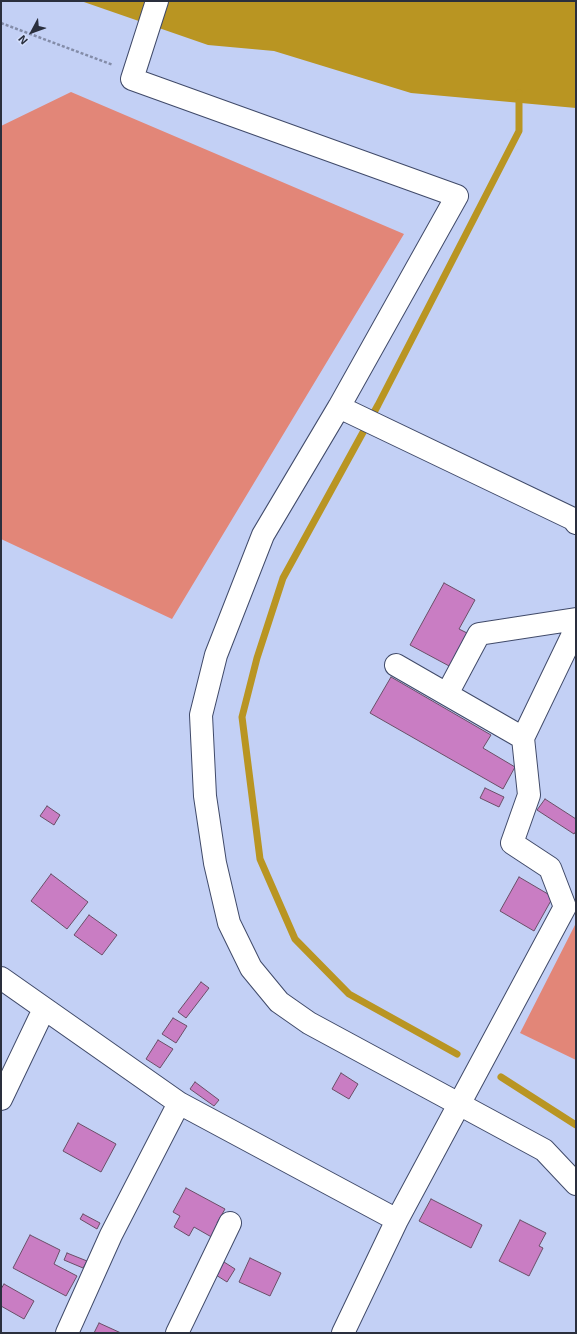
<!DOCTYPE html>
<style>
body{margin:0}
#map{position:relative;width:577px;height:1334px;overflow:hidden;background:#c3d0f5;font-family:"Exo 2",sans-serif}
canvas{display:block}
.frame{position:absolute;inset:0;border:2px solid #2a2f3d;pointer-events:none}
.north{position:absolute;left:12px;top:12px;width:40px;height:40px;-webkit-text-stroke:3px #d2ddfb;paint-order:stroke;rotate:229deg;font-size:11px;font-weight:700;line-height:16px;text-align:center;color:#2a2f3d}
.north::after{content:'';display:block;margin:auto;width:14px;height:18px;background:#2a2f3d;clip-path:polygon(50% 0,100% 100%,50% 72%,0 100%)}
</style>
<div id="map">
<canvas width="577" height="1334"></canvas>
<div class="frame"></div>
<div class="north">N</div>
</div>
<script>
const context = document.querySelector('canvas').getContext('2d');
context.lineJoin = 'round';
function paint(path, color) {
  context.fillStyle = color;
  context.fill(path, 'evenodd');
}
function poly(rows) {
  const path = new Path2D();
  for (const r of rows) {
    path.moveTo(r[0], r[1]);
    for (let i = 2; i < r.length; i += 2) path.lineTo(r[i], r[i + 1]);
  }
  return path;
}
function stroke(path, color, width, dash) {
  context.strokeStyle = color;
  context.lineWidth = width;
  context.lineCap = dash ? 'butt' : 'round';
  context.setLineDash(dash || []);
  context.stroke(path);
}
paint(poly([
 [71,92,404,234,172,619,1,539,1,126],
 [576,923,576,1060,520,1033]
]), '#e28678');
paint(poly([
 [81,1,576,1,576,108,411,93,274,51,208,45]
]), '#b99522');
stroke(poly([
 [457,1054,349,994,295,939,260,859,242,717,257,658,283,578,378,405,519,131,519,93],
 [501,1077,576,1125]
]), '#b99522', 7);
const building = poly([
 [444,583,475,600,459,629,469,634,451,667,410,645,444,583],
 [391,677,491,735,483,748,515,767,503,789,370,713,391,677],
 [485,788,504,797,499,807,480,798,485,788],
 [545,799,576,819,576,831,574,834,537,810,545,799],
 [47,806,60,815,54,825,40,816,47,806],
 [51,874,88,902,67,929,31,901,51,874],
 [519,877,553,897,534,931,500,911,519,877],
 [89,915,117,935,102,955,74,935,89,915],
 [201,982,209,988,186,1018,178,1012,201,982],
 [173,1018,187,1026,176,1043,162,1034,173,1018],
 [158,1040,173,1049,160,1068,146,1059,158,1040],
 [341,1073,358,1084,349,1099,332,1089,341,1073],
 [195,1082,219,1100,214,1106,190,1089,195,1082],
 [78,1123,116,1144,101,1172,63,1151,78,1123],
 [186,1188,225,1209,217,1223,222,1226,215,1239,194,1227,189,1236,174,1227,180,1216,173,1212,186,1188],
 [431,1199,482,1225,471,1248,419,1221,431,1199],
 [83,1214,100,1223,97,1229,80,1219,83,1214],
 [520,1220,546,1233,539,1246,543,1248,529,1276,499,1261,520,1220],
 [30,1235,60,1250,54,1264,77,1276,66,1296,13,1268,30,1235],
 [67,1253,87,1261,83,1268,64,1260,67,1253],
 [250,1258,281,1273,270,1296,239,1282,250,1258],
 [224,1262,235,1269,227,1282,216,1275,224,1262],
 [4,1284,34,1301,24,1319,1,1306,1,1289,4,1284],
 [99,1323,121,1333,94,1333,99,1323]
]);
paint(building, '#c97dc3');
stroke(building, '#6a4e67', 1);
const minor = poly([
 [157,1,132,79,457,196,339,407,263,535,216,655,201,715,205,796,215,863,229,923,251,968,279,1002,309,1023,544,1150,576,1184],
 [339,407,573,519,576,523],
 [396,665,523,738],
 [447,694,479,634,576,619],
 [1,978,179,1103,397,1220],
 [1,1099,44,1009],
 [67,1333,111,1235,179,1103],
 [177,1333,230,1223],
 [343,1333,397,1220,565,907,550,868,512,843,529,795,523,738,576,628]
]);
stroke(minor, '#404a69', 24);
stroke(poly([
 [1,23,113,65]
]), '#838ca8', 2.5, [3, 2]);
stroke(minor, '#fff', 22);
</script>
